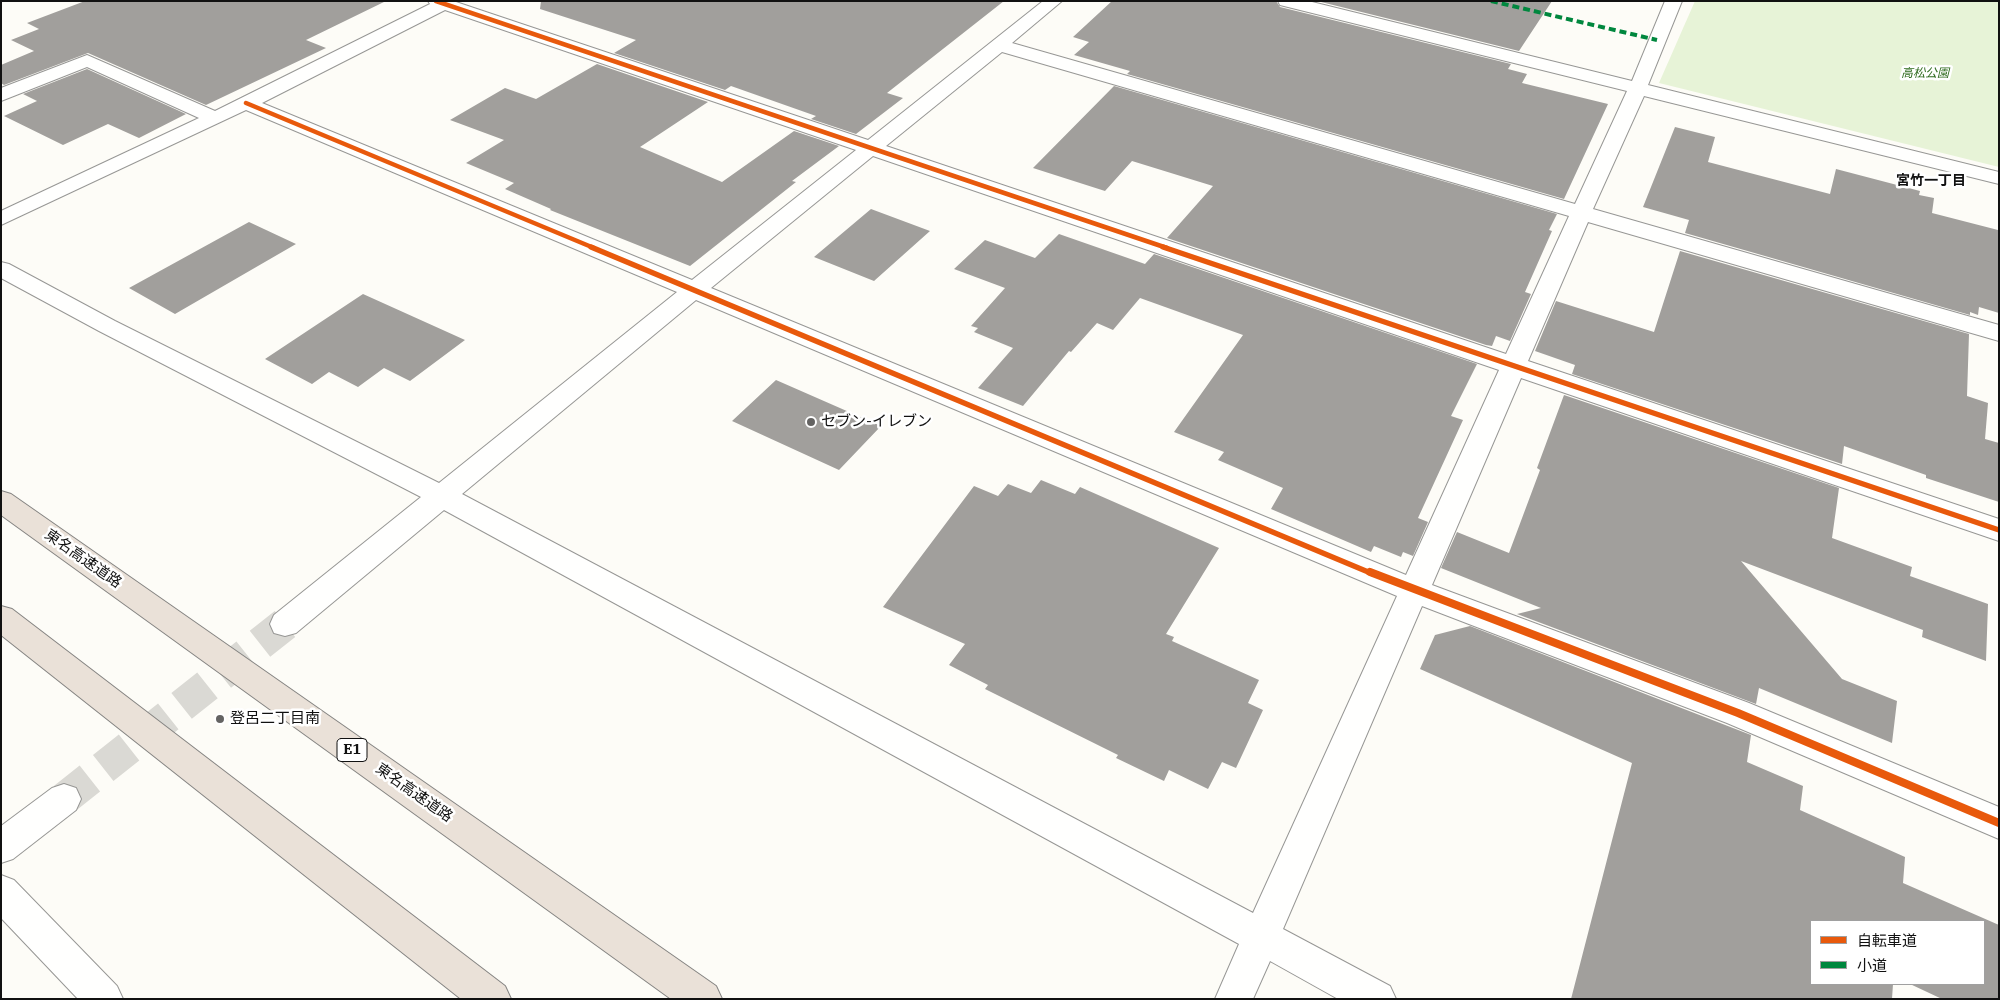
<!DOCTYPE html>
<meta charset="utf-8">
<style>
body{margin:0}
#map{position:relative;width:2000px;height:1000px;overflow:hidden;background:#fdfcf7;font-family:"IBM Plex Serif","Noto Sans JP",serif}
canvas{display:block}
.frame{position:absolute;inset:0;border:2px solid #111;pointer-events:none}
.legend{position:absolute;left:1810px;top:920px;width:175px;height:65px;box-sizing:border-box;background:#fff;border:1px solid #a0a0a0;margin:0;padding:6px 9px;list-style:none;font-size:15px;color:#111}
.legend li{display:flex;align-items:center;gap:10px;height:25px}
.legend b{width:25px;border:1px solid #a0a0a0}
</style>
<div id="map">
<canvas width="2000" height="1000"></canvas>
<div class="frame"></div>
<ul class="legend">
<li><b style="height:6px;background:#e8590c"></b>自転車道</li>
<li><b style="height:6px;background:#00873e"></b>小道</li>
</ul>
</div>
<script>
const context = document.querySelector('canvas').getContext('2d');
context.lineJoin = 'round';
function paint(path, color) {
  context.fillStyle = color;
  context.fill(path, 'evenodd');
}
function poly(rows) {
  const path = new Path2D();
  for (const r of rows) {
    path.moveTo(r[0], r[1]);
    for (let i = 2; i < r.length; i += 2) path.lineTo(r[i], r[i + 1]);
  }
  return path;
}
function stroke(path, color, width, dash) {
  context.strokeStyle = color;
  context.lineWidth = width;
  context.lineCap = dash ? 'butt' : 'round';
  context.setLineDash(dash || []);
  context.stroke(path);
}
function drawText(font, color, halo, rows, align = 'center') {
  context.font = font + ' "IBM Plex Serif","Noto Sans JP",serif';
  context.lineWidth = 5;
  context.setLineDash([]);
  context.textBaseline = 'middle';
  context.strokeStyle = halo;
  context.fillStyle = color;
  for (const [text, x, y, turn = 0] of rows) {
    context.save();
    context.translate(x, y);
    context.rotate((+turn || 0) * Math.PI / 180);
    context.textAlign = isNaN(turn) ? turn : align;
    if (halo) context.strokeText(text, 0, 0);
    context.fillText(text, 0, 0);
    context.restore();
  }
}
paint(poly([
 [1695,1,1999,1,1999,167,1659,83]
]), '#e7f3d7');
paint(poly([
 [85,1,386,1,306,40,326,48,206,105,88,53,4,85,1,83,1,65,34,51,11,40,39,29,27,23],
 [541,1,1004,1,887,93,903,98,856,134,811,119,816,116,731,86,725,90,614,53,636,40,540,9],
 [1112,1,1276,1,1280,7,1511,64,1508,69,1527,74,1522,83,1608,104,1564,199,1127,74,1130,71,1074,55,1089,42,1073,37],
 [1317,1,1552,1,1519,51],
 [597,64,708,102,640,147,722,182,794,131,839,146,792,181,796,182,690,266,550,210,551,209,505,189,514,183,466,163,504,140,450,120,505,88,536,99],
 [87,69,186,114,139,138,108,124,63,145,4,116,37,101,23,94],
 [1114,86,1557,214,1549,230,1552,231,1525,292,1531,294,1510,341,1496,336,1492,346,1486,345,1167,238,1213,186,1132,161,1105,191,1033,168],
 [1675,127,1715,137,1708,162,1830,194,1836,169,1920,191,1919,195,1934,198,1932,213,1998,230,1999,313,1979,307,1978,315,1970,312,1970,315,1685,233,1689,220,1643,207],
 [871,209,930,231,874,281,814,257],
 [249,222,296,244,175,314,129,288],
 [1059,234,1145,264,1154,254,1477,364,1451,416,1463,420,1418,518,1428,522,1413,556,1403,552,1401,557,1374,546,1371,552,1271,509,1283,488,1218,460,1224,452,1174,432,1243,335,1140,298,1113,330,1097,323,1071,352,1069,351,1023,406,978,388,1013,348,974,332,978,328,971,326,1005,288,954,269,985,240,1035,258],
 [1680,251,1969,334,1967,396,1988,403,1985,439,1999,443,1999,502,1926,478,1926,475,1844,446,1842,464,1572,374,1575,365,1535,351,1556,301,1654,332],
 [363,294,465,340,410,381,384,368,358,387,329,372,312,384,265,359],
 [776,380,881,426,839,470,732,421],
 [1564,395,1839,488,1832,538,1912,567,1910,576,1988,604,1986,661,1922,637,1923,630,1741,561,1842,679,1897,701,1892,743,1759,688,1756,704,1517,614,1541,608,1441,568,1457,532,1509,553,1540,470,1537,468],
 [1041,480,1075,494,1080,487,1219,548,1166,634,1174,637,1172,641,1259,680,1248,703,1263,710,1236,768,1222,762,1208,789,1169,770,1164,781,1116,758,1118,755,985,689,988,685,949,665,965,644,883,607,974,486,998,496,1008,484,1031,493],
 [1470,626,1751,735,1747,762,1803,786,1800,810,1905,857,1903,883,1999,925,1999,999,1942,999,1910,984,1984,984,1984,921,1811,921,1811,984,1893,984,1892,999,1571,999,1632,763,1420,669,1435,635]
]), '#a19f9c');
stroke(poly([
 [64,799,285,624]
]), '#dad9d4', 33, [33, 17]);
const minor = poly([
 [428,1,453,1,868,140,1043,1,1062,1,1012,43,1575,204,1627,91,1280,5,1278,1,1308,1,1632,81,1665,1,1682,1,1648,85,1999,172,1999,184,1644,96,1593,209,1999,325,1999,341,1588,222,1528,361,1999,519,1999,541,1521,378,1432,585,1749,703,1999,807,1999,839,1727,723,1422,606,1283,929,1390,986,1396,999,1338,999,1270,961,1253,999,1215,999,1239,944,444,510,296,633,285,636,274,633,270,624,274,615,421,497,99,331,1,278,1,262,9,264,115,321,439,483,677,292,246,110,1,225,1,211,199,118,87,67,1,101,1,88,87,55,215,111,430,4,428,1],
 [445,10,856,150,692,280,262,103,445,10],
 [1002,52,1569,216,1506,354,886,146,1002,52],
 [873,156,1499,370,1406,575,711,288,873,156],
 [696,300,1397,596,1253,913,462,494,696,300],
 [64,784,76,788,81,799,76,810,13,859,1,863,1,826,52,788,64,784],
 [1,875,14,880,117,986,123,999,78,999,1,918,1,875]
]);
const highway = poly([
 [1,491,11,494,716,986,722,999,671,999,1,515,1,491],
 [1,606,12,609,505,986,511,999,461,999,1,635,1,606]
]);
stroke(minor, '#979795', 2);
stroke(highway, '#858482', 2);
paint(minor, '#fffffe');
paint(highway, '#eae1d8');
stroke(poly([
 [1491,1,1657,40]
]), '#00873e', 4, [7, 4]);
stroke(poly([
 [436,1,1167,248],
 [246,103,594,248]
]), '#e8590c', 4.5);
stroke(poly([
 [591,247,1373,574],
 [1163,247,1999,530]
]), '#e8590c', 5.5);
stroke(poly([
 [1370,572,1738,713,1999,823]
]), '#e8590c', 8);
for (const [x, y, r, color] of [
 [811,422,5,"#646362"],
 [220,719,5,"#646362"]
]) {
  const dot = new Path2D();
  dot.arc(x, y, r, 0, 2 * Math.PI);
  context.fillStyle = color;
  context.fill(dot);
  stroke(dot, '#fff', 2);
}
drawText('italic 12px', '#2f6b1f', '#fff', [
 ["高松公園",1925,74]
]);
drawText('bold 14px', '#111', '#fff', [
 ["宮竹一丁目",1931,181]
]);
for (const [x, y, w] of [
 [352,750,30]
]) {
  const box = new Path2D();
  box.roundRect(x - w / 2, y - 11.5, w, 23, 4);
  context.fillStyle = '#fff';
  context.fill(box);
  stroke(box, '#111', 1);
}
drawText('bold 14px', '#111', null, [
 ["E1",352,750]
]);
drawText('15px', '#111', '#fff', [
 ["セブン-イレブン",821,422],
 ["登呂二丁目南",230,719]
], 'left');
drawText('15px', '#111', '#fff', [
 ["東名高速道路",83,559,35],
 ["東名高速道路",414,793,35]
]);
</script>
